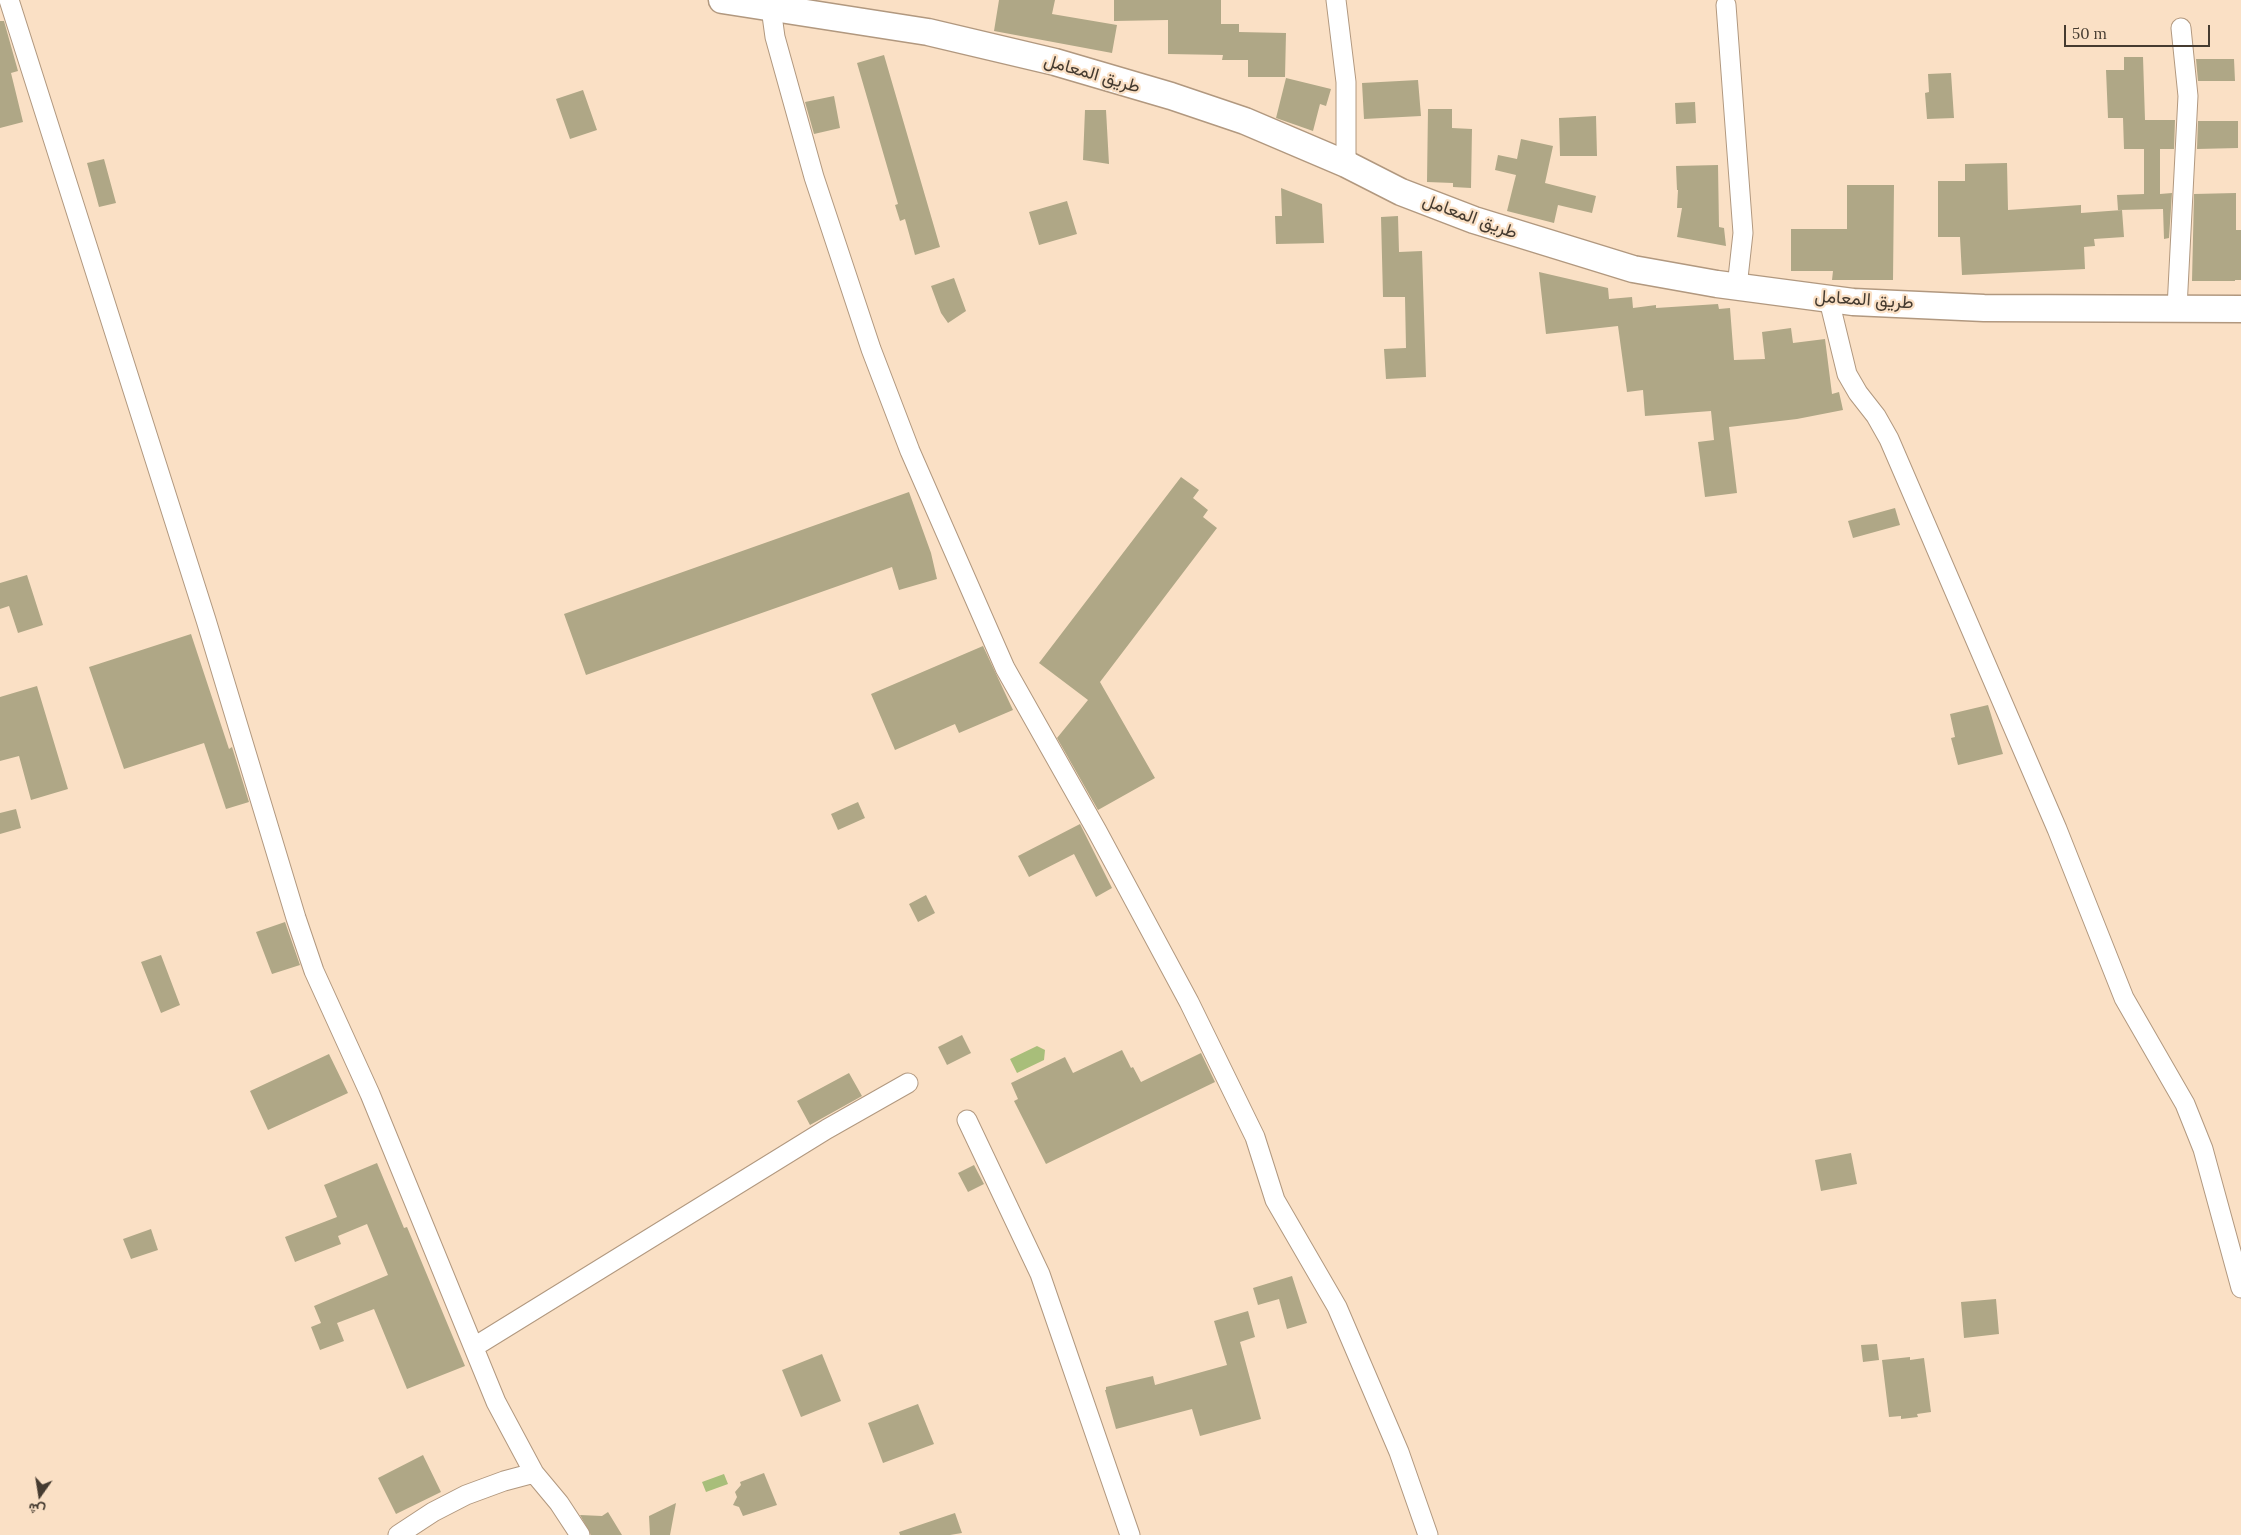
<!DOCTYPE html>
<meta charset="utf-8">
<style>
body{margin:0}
#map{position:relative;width:2241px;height:1535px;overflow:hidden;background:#fae0c5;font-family:Lora,Vazirmatn,serif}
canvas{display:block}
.north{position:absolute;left:15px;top:1470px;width:50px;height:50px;-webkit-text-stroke:4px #fae0c5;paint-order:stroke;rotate:193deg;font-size:14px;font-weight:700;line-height:20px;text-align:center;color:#453b30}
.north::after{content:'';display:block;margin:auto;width:18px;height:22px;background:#453b30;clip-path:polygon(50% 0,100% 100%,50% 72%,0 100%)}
.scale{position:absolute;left:2064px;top:25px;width:146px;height:22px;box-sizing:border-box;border:2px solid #453b30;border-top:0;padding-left:6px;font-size:15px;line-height:18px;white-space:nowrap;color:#453b30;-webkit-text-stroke:4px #fae0c5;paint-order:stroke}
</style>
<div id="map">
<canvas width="2241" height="1535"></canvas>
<div class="north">ش</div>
<div class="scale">50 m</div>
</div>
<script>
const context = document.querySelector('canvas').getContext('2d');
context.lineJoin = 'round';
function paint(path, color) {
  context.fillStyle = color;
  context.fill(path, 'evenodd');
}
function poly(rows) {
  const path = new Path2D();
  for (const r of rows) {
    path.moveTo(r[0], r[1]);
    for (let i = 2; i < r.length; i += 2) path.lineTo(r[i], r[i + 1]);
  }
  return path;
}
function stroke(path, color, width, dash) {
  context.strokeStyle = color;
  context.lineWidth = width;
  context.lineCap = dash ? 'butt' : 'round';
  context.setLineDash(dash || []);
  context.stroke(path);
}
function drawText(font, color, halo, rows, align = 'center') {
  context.font = font + ' Lora,Vazirmatn,serif';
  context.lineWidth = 4.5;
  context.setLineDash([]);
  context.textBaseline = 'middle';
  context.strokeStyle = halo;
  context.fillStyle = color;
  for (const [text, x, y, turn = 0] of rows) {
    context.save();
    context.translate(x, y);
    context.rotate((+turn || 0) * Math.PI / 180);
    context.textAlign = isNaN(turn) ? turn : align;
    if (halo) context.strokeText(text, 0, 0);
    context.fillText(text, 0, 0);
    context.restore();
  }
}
paint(poly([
 [1037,1046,1045,1050,1044,1060,1017,1073,1010,1059],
 [724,1474,728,1484,706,1492,702,1482]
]), '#a8be7a');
paint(poly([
 [999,0,1055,0,1052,14,1117,25,1112,53,994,31],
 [1114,0,1221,0,1221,24,1239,24,1239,32,1286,33,1285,77,1248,77,1248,60,1222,60,1223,55,1168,54,1168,20,1114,21],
 [0,21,4,21,18,71,11,73,23,122,0,128],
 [884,55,940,247,915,255,905,219,900,221,895,205,898,204,857,63],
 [2124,57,2143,57,2145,120,2175,120,2174,149,2160,149,2160,194,2172,193,2169,238,2164,239,2163,209,2118,210,2117,195,2144,194,2144,149,2124,149,2123,118,2108,118,2106,70,2124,70],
 [2196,59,2234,59,2235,81,2198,81],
 [1951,73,1954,118,1927,119,1925,93,1929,92,1928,74],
 [1286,78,1331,89,1326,106,1320,104,1313,131,1276,118],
 [1418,80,1421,116,1364,119,1362,83],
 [583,90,597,130,570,139,556,99],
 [834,96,840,128,814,134,805,102],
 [1695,102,1696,123,1676,124,1675,103],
 [1428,109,1452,109,1452,128,1472,129,1471,188,1453,187,1453,183,1427,182],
 [1085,110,1106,110,1109,164,1083,160],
 [1596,116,1597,156,1560,156,1559,118],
 [2198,121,2238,121,2238,148,2197,149],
 [1521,139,1553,146,1545,183,1596,196,1592,213,1558,205,1554,223,1507,211,1516,175,1495,170,1498,155,1517,159],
 [104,159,116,203,99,207,87,163],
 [2007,163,2008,210,2081,205,2081,213,2122,210,2124,237,2094,239,2095,246,2084,247,2085,269,1962,275,1960,237,1938,237,1938,181,1965,181,1965,164],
 [1718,165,1719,227,1724,228,1726,246,1677,237,1682,208,1677,208,1678,190,1677,190,1676,166],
 [1847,185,1894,185,1893,280,1832,280,1833,271,1791,271,1791,229,1847,229],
 [1281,188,1322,204,1324,243,1276,244,1275,216,1282,216],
 [2236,193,2236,230,2241,230,2241,280,2235,280,2235,281,2192,281,2194,194],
 [1067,201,1077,234,1039,245,1029,212],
 [1398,216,1399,252,1422,251,1426,377,1386,379,1384,349,1406,348,1405,297,1383,297,1381,217],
 [1539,272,1608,288,1609,299,1632,297,1633,308,1656,305,1656,308,1718,304,1719,309,1730,308,1734,360,1765,359,1762,332,1791,328,1793,343,1825,339,1832,394,1839,392,1843,410,1797,419,1729,427,1737,493,1705,497,1698,442,1714,440,1711,411,1645,416,1643,390,1627,392,1618,326,1546,334],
 [954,278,966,311,948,323,941,313,931,286],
 [1181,477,1199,490,1193,498,1208,510,1203,517,1217,528,1100,682,1155,778,1098,810,1057,738,1088,700,1039,663],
 [909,492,931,553,937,579,899,590,892,567,586,675,564,614],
 [1895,508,1900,525,1853,538,1848,521],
 [27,575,43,625,18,633,9,606,0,609,0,583],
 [191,634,229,749,232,747,249,802,226,809,204,743,124,769,89,667],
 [983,646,1013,710,959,733,955,724,895,750,871,694],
 [37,686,68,789,31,800,19,756,0,761,0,697],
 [1988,705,2003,754,1958,765,1951,738,1955,737,1950,714],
 [858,802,865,818,838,830,831,814],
 [16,809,21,828,0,834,0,813],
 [1080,824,1112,888,1096,897,1074,854,1029,877,1018,856],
 [926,895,935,913,918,922,909,904],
 [285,922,300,965,272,974,256,932],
 [161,955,180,1005,161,1013,141,962],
 [962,1035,971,1053,947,1065,938,1047],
 [1122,1050,1131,1068,1133,1067,1141,1082,1201,1053,1215,1082,1046,1164,1014,1101,1018,1099,1011,1083,1065,1057,1073,1073],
 [329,1054,348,1093,268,1130,250,1091],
 [849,1073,862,1096,810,1125,797,1101],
 [1851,1153,1857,1184,1821,1191,1815,1160],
 [377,1163,404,1228,407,1227,465,1366,407,1389,374,1309,337,1323,344,1341,320,1350,311,1327,321,1323,314,1306,388,1275,367,1224,338,1236,341,1244,295,1262,285,1237,337,1217,324,1185],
 [974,1165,984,1184,968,1192,958,1173],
 [151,1229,158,1250,131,1259,123,1239],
 [1292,1276,1307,1323,1287,1329,1279,1299,1258,1305,1253,1288],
 [1996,1299,1999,1334,1964,1338,1961,1302],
 [1248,1311,1255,1337,1240,1342,1261,1419,1200,1436,1192,1409,1116,1429,1105,1390,1106,1390,1106,1387,1153,1376,1155,1385,1227,1365,1214,1321],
 [1877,1344,1879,1360,1863,1362,1861,1345],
 [822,1354,841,1401,801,1417,782,1370],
 [1910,1357,1910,1360,1924,1358,1931,1412,1917,1414,1918,1417,1901,1419,1901,1416,1889,1417,1882,1360],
 [918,1404,934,1444,883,1463,868,1423],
 [423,1455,441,1492,396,1514,378,1478],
 [764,1473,777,1505,743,1516,739,1507,733,1505,737,1497,735,1492,741,1485,740,1482],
 [676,1503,670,1535,650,1535,649,1516],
 [608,1512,622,1535,591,1535,580,1515,602,1516],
 [955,1513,962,1533,950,1535,900,1535,899,1532]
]), '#afa786');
const minor = poly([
 [9,0,206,620,296,918,314,971,370,1094,496,1402,534,1473,559,1503,580,1535],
 [1336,0,1346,82,1346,164],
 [1726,5,1743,233,1737,287],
 [771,8,775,37,814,177,871,349,910,451,1005,668,1097,831,1189,1002,1255,1137,1275,1200,1337,1307,1399,1452,1428,1535],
 [1829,300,1847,374,1858,393,1876,416,1889,439,2057,829,2124,998,2185,1104,2203,1149,2241,1288],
 [2177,308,2188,96,2181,28],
 [967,1120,1040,1274,1130,1535],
 [474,1347,827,1129,908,1083],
 [398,1535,433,1512,466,1495,504,1481,534,1473]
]);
const secondary = poly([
 [722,0,928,32,1055,62,1171,96,1245,121,1346,164,1401,192,1474,220,1633,269,1717,284,1853,302,1984,308,2241,309]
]);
stroke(minor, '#b1987f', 21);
stroke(secondary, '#b1987f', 29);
stroke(minor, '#fff', 19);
stroke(secondary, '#fff', 26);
drawText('18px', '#453b30', '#fae0c5', [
 ["طريق المعامل",1092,74,16],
 ["طريق المعامل",1470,217,20],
 ["طريق المعامل",1864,300,4]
]);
</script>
